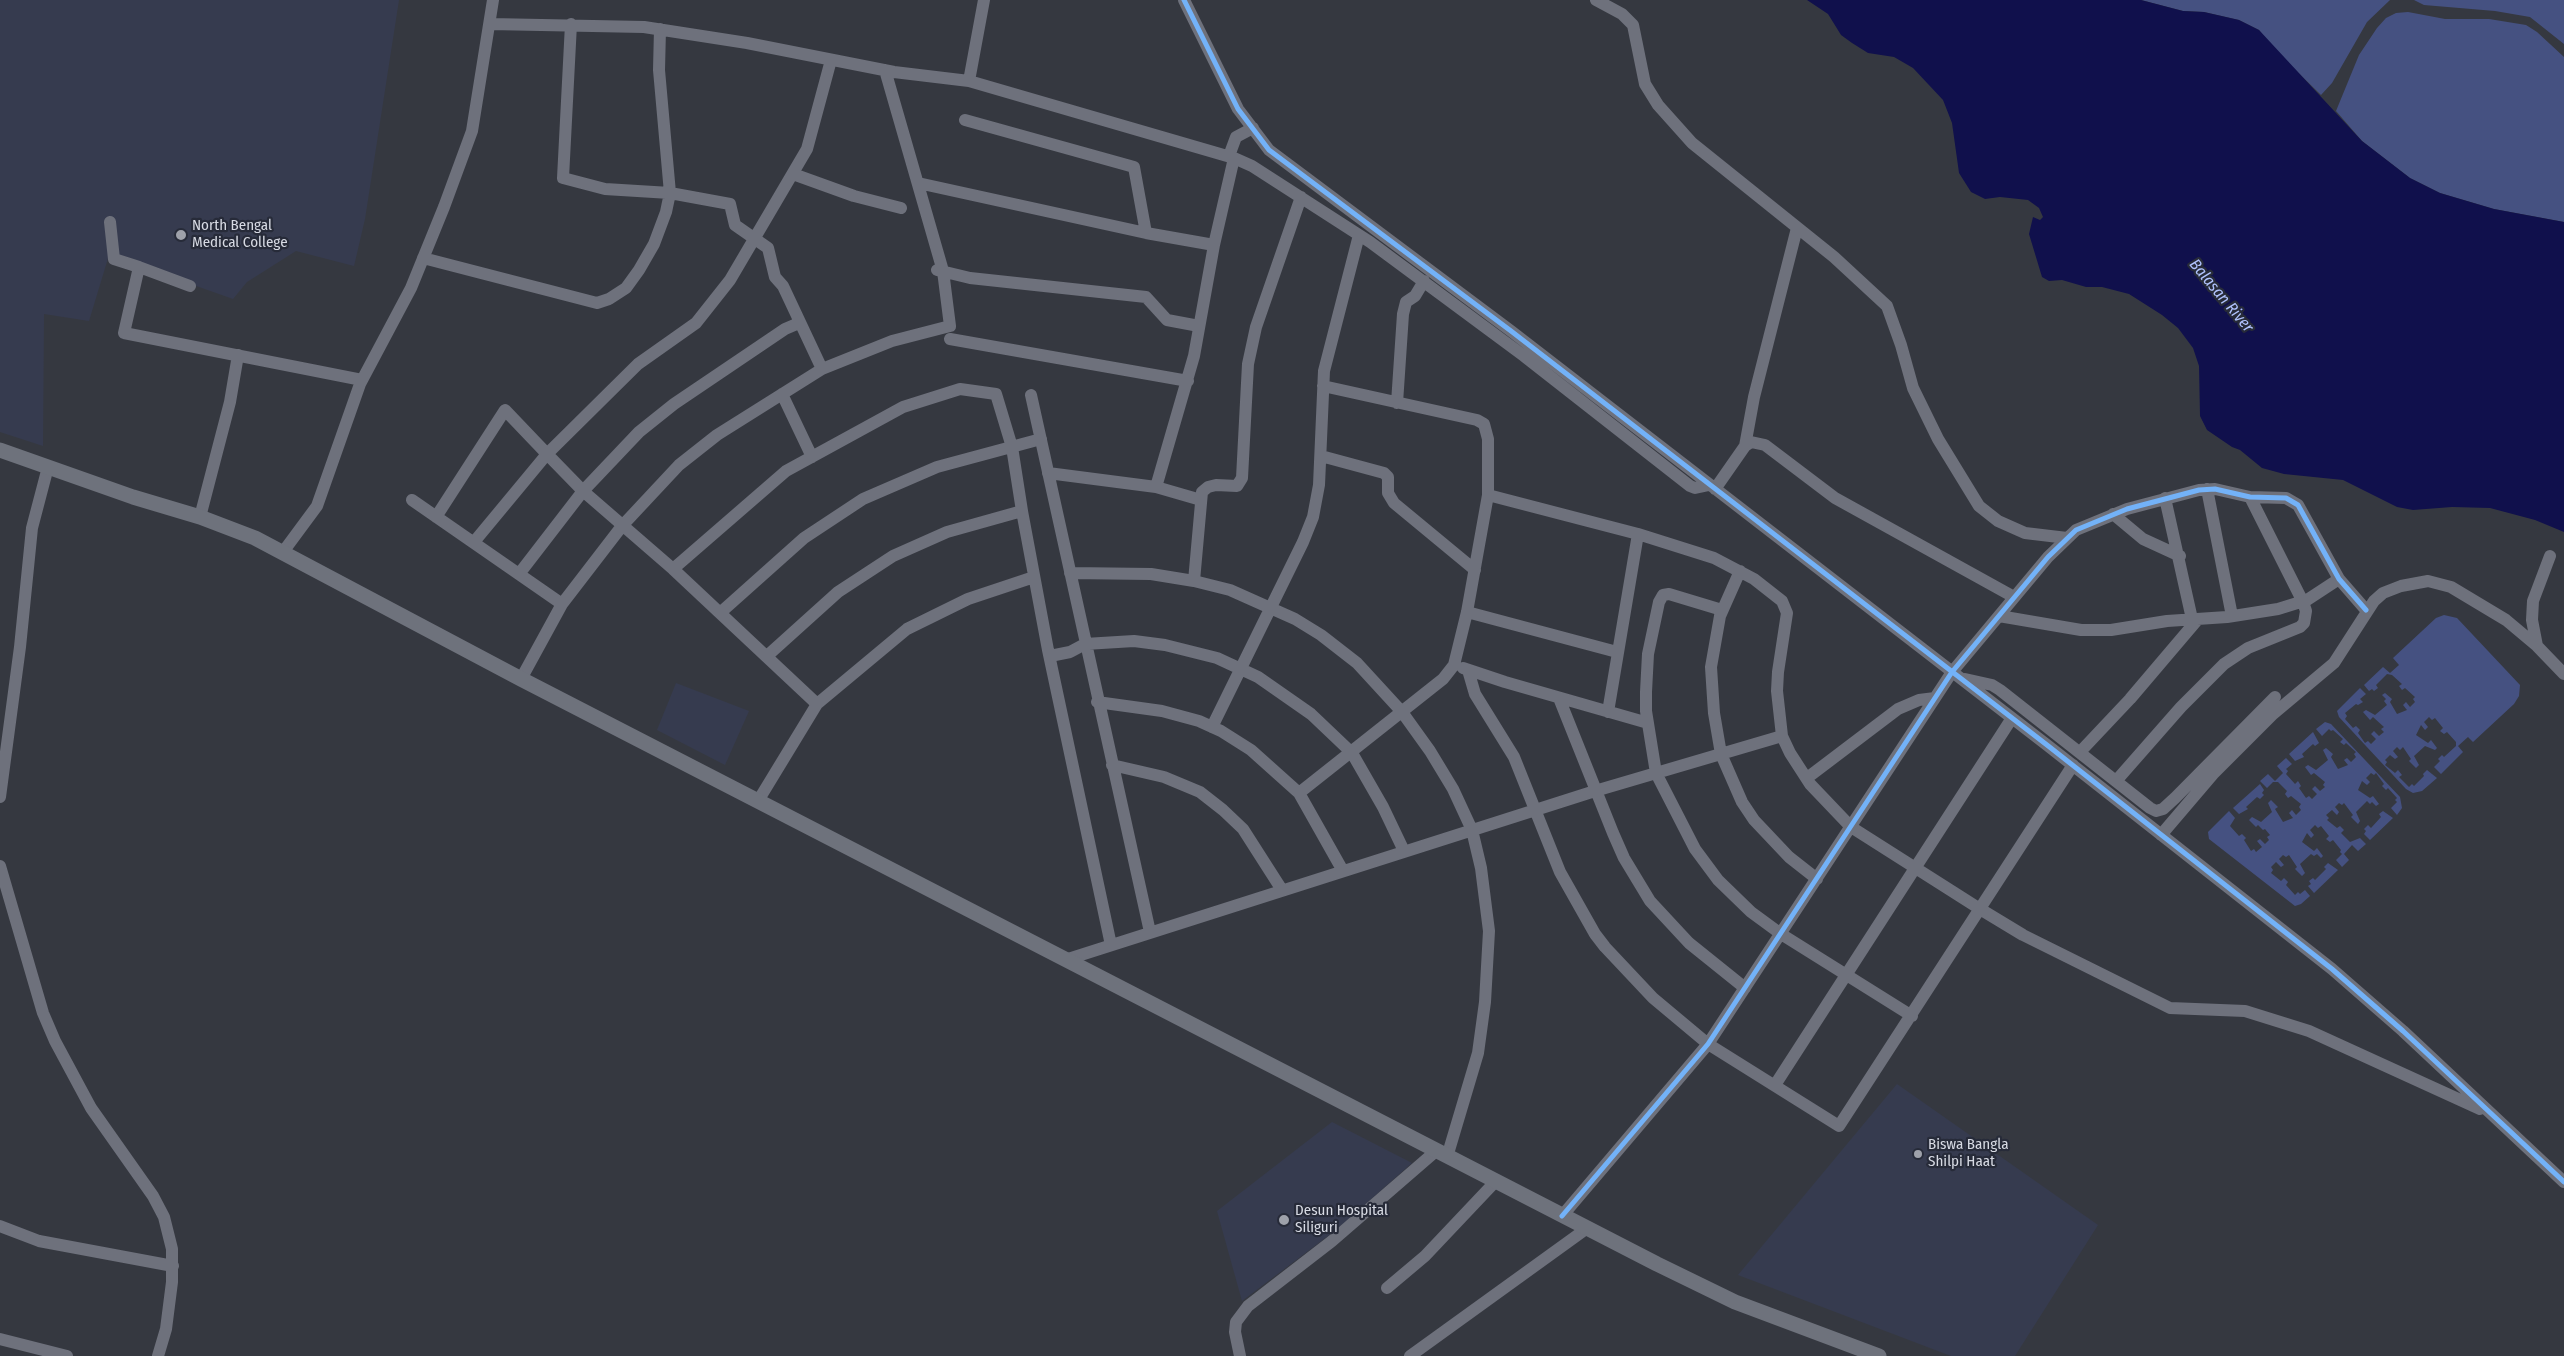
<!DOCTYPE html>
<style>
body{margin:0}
canvas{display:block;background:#353840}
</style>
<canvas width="2564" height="1356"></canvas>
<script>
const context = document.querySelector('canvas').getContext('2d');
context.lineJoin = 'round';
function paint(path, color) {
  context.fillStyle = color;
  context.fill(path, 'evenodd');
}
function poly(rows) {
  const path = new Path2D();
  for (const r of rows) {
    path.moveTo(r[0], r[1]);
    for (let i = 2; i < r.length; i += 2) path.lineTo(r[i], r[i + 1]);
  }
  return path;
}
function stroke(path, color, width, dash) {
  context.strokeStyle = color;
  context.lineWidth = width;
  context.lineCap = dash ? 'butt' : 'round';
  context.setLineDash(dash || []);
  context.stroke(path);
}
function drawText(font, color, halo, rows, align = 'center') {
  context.font = font + ' "Fira Sans Condensed",sans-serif';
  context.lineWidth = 4.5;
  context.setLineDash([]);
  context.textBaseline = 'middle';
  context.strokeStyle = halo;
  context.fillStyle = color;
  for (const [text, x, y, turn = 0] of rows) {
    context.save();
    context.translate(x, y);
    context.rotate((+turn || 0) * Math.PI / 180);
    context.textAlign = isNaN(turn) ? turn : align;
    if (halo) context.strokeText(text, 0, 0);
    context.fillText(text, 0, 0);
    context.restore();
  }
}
paint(poly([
 [0,0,399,0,365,219,354,266,296,251,247,282,233,299,109,255,89,321,44,314,43,446,0,432],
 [676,683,749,711,725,765,657,730],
 [1897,1084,2098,1225,2015,1356,1951,1356,1738,1275],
 [1332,1122,1412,1163,1336,1230,1242,1301,1217,1211]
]), '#363b4f');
paint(poly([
 [2141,0,2390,0,2367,22,2332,83,2321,95,2276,51,2259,30,2239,20,2204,12,2183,11],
 [2414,0,2564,0,2564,44,2530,17,2495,11,2424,5],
 [2408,12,2445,19,2489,19,2526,25,2537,32,2564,57,2564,222,2494,209,2440,193,2410,178,2362,141,2336,111,2359,55,2377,28,2386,18,2396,13],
 [2444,615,2457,618,2520,685,2519,696,2514,704,2473,742,2468,737,2458,746,2463,752,2441,774,2434,767,2440,761,2438,759,2442,755,2444,757,2456,746,2456,742,2447,732,2444,734,2440,731,2443,728,2435,718,2432,720,2429,717,2424,722,2428,727,2425,730,2421,725,2416,735,2428,743,2431,740,2437,748,2435,750,2425,746,2414,756,2419,765,2416,768,2409,761,2411,759,2403,747,2400,750,2397,747,2393,751,2398,757,2395,759,2390,755,2385,760,2387,762,2385,765,2395,773,2398,770,2402,775,2399,777,2409,787,2412,784,2414,786,2424,776,2423,774,2427,770,2437,778,2422,791,2413,793,2406,789,2339,717,2337,711,2360,688,2366,694,2360,699,2363,702,2358,705,2356,704,2345,713,2347,716,2345,719,2353,728,2356,726,2360,730,2358,733,2365,743,2368,741,2371,744,2376,739,2371,734,2374,731,2379,736,2384,732,2381,729,2384,727,2373,717,2370,720,2363,712,2366,710,2375,715,2387,705,2384,701,2386,699,2382,695,2385,693,2392,699,2390,702,2397,714,2407,710,2403,705,2406,702,2410,707,2415,702,2413,699,2415,697,2405,688,2402,690,2399,686,2402,684,2392,675,2387,674,2376,685,2378,688,2374,691,2372,689,2369,691,2364,685,2383,667,2390,673,2399,665,2393,658,2436,618],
 [2325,722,2331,724,2400,797,2402,808,2397,815,2391,808,2397,802,2395,800,2397,798,2388,788,2386,790,2382,786,2384,784,2376,773,2374,775,2371,773,2366,778,2370,782,2367,785,2362,781,2358,790,2370,798,2373,796,2379,804,2376,806,2372,802,2370,804,2367,801,2356,812,2360,821,2358,824,2351,817,2353,815,2344,803,2342,805,2339,803,2335,807,2339,812,2337,815,2332,810,2326,815,2329,818,2327,820,2337,828,2340,826,2344,830,2341,833,2350,842,2360,838,2366,844,2358,851,2352,845,2344,854,2349,860,2342,867,2336,860,2342,854,2340,852,2341,850,2333,840,2330,842,2326,839,2329,836,2321,826,2318,828,2315,825,2310,830,2314,835,2311,838,2307,833,2302,842,2314,851,2317,848,2323,856,2321,858,2317,854,2314,856,2311,854,2300,864,2305,873,2302,876,2295,869,2297,867,2289,855,2286,857,2283,855,2279,859,2284,865,2281,867,2276,862,2271,867,2273,870,2271,873,2281,881,2284,878,2288,882,2286,885,2295,895,2298,892,2300,894,2305,890,2310,896,2301,904,2295,906,2209,839,2208,832,2229,811,2235,818,2230,826,2239,836,2242,834,2246,838,2244,840,2251,851,2254,849,2256,852,2262,847,2257,841,2260,839,2265,844,2269,840,2267,837,2270,835,2265,829,2263,830,2258,825,2256,827,2249,820,2252,817,2261,822,2272,812,2268,803,2271,800,2278,807,2275,809,2283,822,2293,818,2289,813,2292,810,2296,815,2301,810,2299,807,2301,804,2291,796,2288,798,2285,794,2287,791,2278,782,2273,782,2267,788,2260,781,2268,774,2275,781,2283,773,2277,766,2286,758,2292,764,2286,769,2288,771,2286,774,2295,784,2298,781,2301,786,2299,788,2306,798,2309,796,2312,799,2317,794,2312,789,2315,786,2320,791,2325,787,2323,785,2325,782,2314,773,2311,775,2305,767,2308,765,2316,770,2328,760,2323,750,2326,748,2333,754,2331,757,2338,769,2348,765,2344,760,2347,758,2351,762,2356,757,2354,754,2356,752,2346,743,2344,745,2340,742,2343,739,2333,730,2331,731,2329,729,2322,736,2316,729],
 [2313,732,2319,743,2315,746,2313,744,2302,754,2304,757,2295,761,2289,754],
 [2260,784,2264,790,2262,793,2264,795,2260,799,2257,797,2246,807,2248,809,2239,814,2233,808],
 [2383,811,2393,818,2370,840,2364,834,2366,831,2364,829,2368,825,2371,828,2381,817,2379,814],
 [2328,863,2338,870,2314,893,2308,886,2311,884,2309,881,2313,878,2315,880,2326,869,2324,867]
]), '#455181');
paint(poly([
 [1807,0,2141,0,2183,11,2204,12,2239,20,2259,30,2362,141,2410,178,2440,193,2494,209,2564,222,2564,532,2535,520,2490,508,2452,507,2413,510,2397,507,2343,480,2284,474,2262,468,2240,450,2232,447,2207,430,2200,416,2199,366,2193,348,2178,328,2162,315,2129,294,2102,287,2086,287,2062,280,2049,281,2042,277,2029,234,2033,217,2040,220,2043,217,2039,208,2028,200,2000,197,1985,199,1971,192,1959,173,1952,123,1943,100,1913,68,1894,57,1868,53,1852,43,1841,35,1828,14]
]), '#10104c');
stroke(poly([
 [1184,0,1238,109,1269,150,1511,331,2047,745,2332,969,2403,1031,2564,1182],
 [1596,0,1622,14,1633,25,1645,84,1658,105,1692,143,1834,257,1887,306,1901,345,1913,388,1938,439,1979,506,1998,521,2025,533,2067,538],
 [490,24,644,27,747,43,894,72,969,81,1234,158,1252,166,1370,242,1524,356,1690,486,1695,488,1709,485],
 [571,24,563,178,605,189,670,193,659,70,660,29],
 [969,81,984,0],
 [965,120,1134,167,1146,233],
 [1229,156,1236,137,1253,128],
 [793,174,854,196,901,208],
 [918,183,1146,233,1214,245],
 [110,222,114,259,139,267,124,333,362,380],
 [423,258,597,303,609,299,626,288,639,270,654,244,666,212,670,193,730,204,735,225,768,248,775,277,783,286,822,369],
 [139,267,190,286],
 [937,270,970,278,1146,297,1167,320,1199,326],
 [950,339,1188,381],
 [782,394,812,457],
 [1031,395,1150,932],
 [1397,403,1403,314,1406,302,1415,296,1424,281],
 [1745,446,1754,397,1797,228],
 [1321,456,1384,473,1388,477,1388,493,1394,503,1475,570],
 [1048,473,1156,487,1201,500],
 [1156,487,1194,356,1214,245,1234,158],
 [1715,489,1745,446,1751,442,1765,445,1835,498,2014,597],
 [2207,489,2232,616],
 [1488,495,1638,534,1714,558,1754,579,1782,601,1787,613,1778,672,1777,691,1782,736,1790,753,1810,784,1851,827,1980,909,2023,935,2170,1008,2245,1011,2309,1031,2480,1109],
 [2165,498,2192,619],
 [412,500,562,604],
 [2113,514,2143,539,2180,556],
 [200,517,230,402,238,355],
 [436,517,505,410,547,454,474,542],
 [283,552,317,506,360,384,411,288,444,207,472,131,493,0],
 [673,569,786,471,903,407,960,389,996,394,1012,447,1022,511],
 [1740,571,1720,616,1711,667,1714,713,1721,754,1742,802,1754,820,1789,857,1817,879],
 [1070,573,1151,574,1194,581,1230,590,1295,619,1321,635,1357,663,1402,712,1430,751,1453,789,1472,830,1481,868,1489,931,1485,1002,1478,1053,1447,1157],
 [519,574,583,491,639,432,674,404,785,329,799,323],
 [1194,581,1202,492,1208,487,1216,485,1237,486,1242,478,1248,364,1256,327,1301,197],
 [1722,610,1669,594,1663,595,1659,602,1648,654,1646,692,1646,711,1656,773,1695,849,1718,880,1751,912,1781,934,1912,1016],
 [1467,612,1617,652],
 [720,613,804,538,863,499,937,467,1041,439],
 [1999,616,2081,630,2111,630,2167,621,2227,617,2278,609,2307,600,2339,579],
 [2537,646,2532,620,2533,601,2550,556],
 [767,656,838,592,893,556,947,532,1022,511,1048,650,1111,945],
 [1050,656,1070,652,1085,644,1134,641,1165,645,1217,658,1258,677,1311,714,1352,753,1383,807,1404,851],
 [1463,668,1505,682,1648,723],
 [1468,670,1475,694,1514,757,1560,872,1595,934,1605,947,1653,998,1708,1044,1839,1126,2073,765],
 [521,679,562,604,622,526,679,465,717,435,822,369,892,341,950,326,943,271,885,70],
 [1965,679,1992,685,2000,690,2150,808,2156,811,2163,809,2175,798,2275,697],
 [1559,698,1613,833,1624,858,1650,901,1689,943,1745,988],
 [1097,702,1162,711,1199,721,1221,731,1251,750,1299,793,1343,871],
 [817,704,673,569,583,491,547,454,638,364,696,323,730,280,807,149,831,60],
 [1608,712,1638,534],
 [1212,727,1303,542,1313,517,1319,485,1324,371,1359,235],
 [2080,752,2130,699,2198,619],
 [1112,765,1164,777,1200,792,1223,810,1243,829,1282,890],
 [1807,778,1898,709,1919,700,1935,698],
 [2116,781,2181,707,2224,664,2248,648,2300,627,2304,623,2306,611,2303,602,2250,497],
 [1299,793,1443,679,1454,665,1467,612,1488,495,1488,439,1484,424,1477,420,1323,386],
 [0,797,20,647,32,528,48,467],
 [758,801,817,704,907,629,968,599,1034,577],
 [2161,835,2213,774,2272,715,2334,663,2374,601,2383,593,2401,586,2428,581,2451,587,2506,620,2537,646,2564,674],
 [0,866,43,1013,55,1041,91,1108,153,1196,164,1217,172,1249,172,1282,166,1329,158,1356],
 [1065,960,1595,791,1782,736],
 [1775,1085,2012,718],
 [1562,1216,1708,1044,1952,672,2048,557,2076,530,2127,509,2199,490,2215,489,2250,497,2286,498,2298,505,2339,579,2366,610],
 [0,1226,39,1241,173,1266],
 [1387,1288,1425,1256,1495,1182],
 [0,1339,67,1356],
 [1240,1356,1235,1332,1236,1322,1248,1306,1332,1241,1436,1151],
 [1410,1356,1586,1229]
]), '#6e717c', 12);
stroke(poly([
 [0,450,133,497,200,517,255,538,521,679,1657,1264,1735,1302,1879,1356]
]), '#6e727c', 15);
stroke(poly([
 [1184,0,1238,109,1269,150,1511,331,2047,745,2332,969,2403,1031,2564,1182],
 [1562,1216,1708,1044,1952,672,2048,557,2076,530,2127,509,2199,490,2215,489,2250,497,2286,498,2298,505,2339,579,2366,610]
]), '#73b2f8', 5);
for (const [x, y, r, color] of [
 [181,235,6,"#9ea1aa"],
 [1918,1154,5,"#9ea1aa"],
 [1284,1220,6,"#9ea1aa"]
]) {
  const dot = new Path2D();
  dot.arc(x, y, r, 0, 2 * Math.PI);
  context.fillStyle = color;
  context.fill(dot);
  stroke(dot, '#272b39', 2);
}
drawText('15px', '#d7dae3', '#272b39', [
 ["North Bengal",192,226],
 ["Medical College",192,243],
 ["Biswa Bangla",1928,1145],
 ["Shilpi Haat",1928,1162],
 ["Desun Hospital",1295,1211],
 ["Siliguri",1295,1228]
], 'left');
drawText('italic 16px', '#b0c2fd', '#272b39', [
 ["Balasan River",2221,296,50]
]);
</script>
